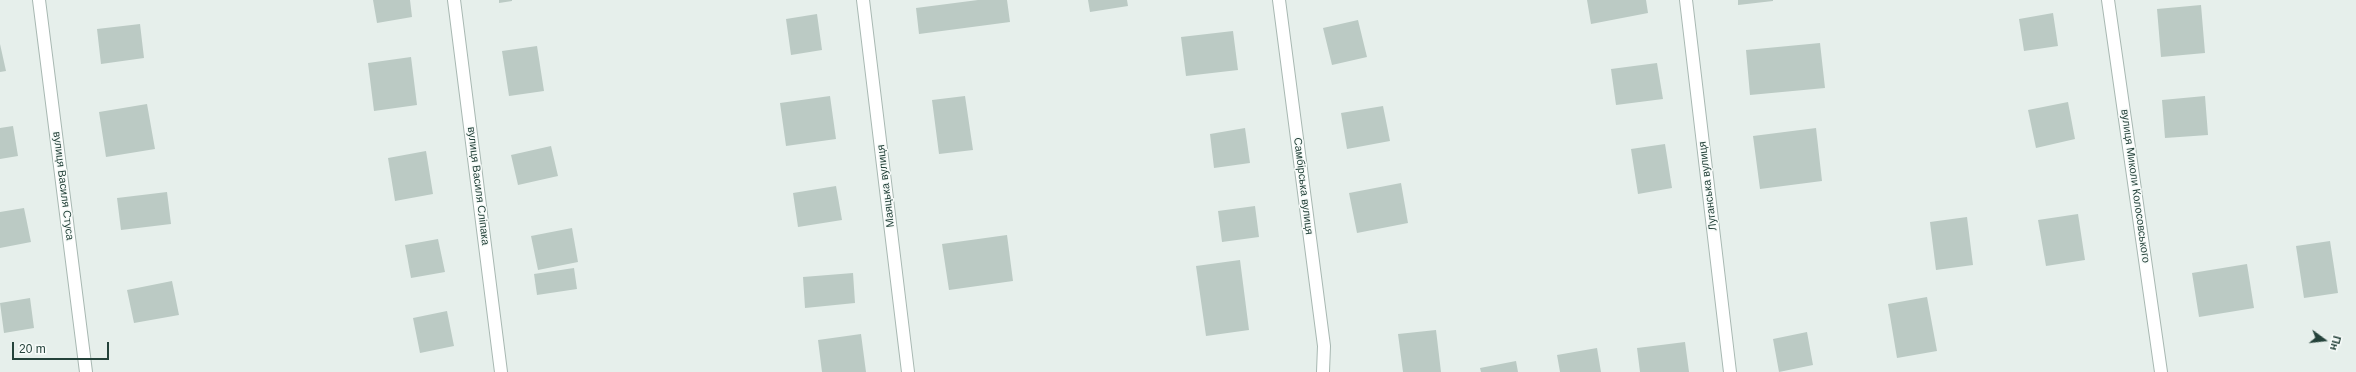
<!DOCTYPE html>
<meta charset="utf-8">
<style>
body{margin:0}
#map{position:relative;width:2356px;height:372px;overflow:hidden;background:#e6efeb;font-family:Arial,sans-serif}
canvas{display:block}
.north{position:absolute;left:2304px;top:320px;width:40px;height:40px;-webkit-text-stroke:3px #f7fbf9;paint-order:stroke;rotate:105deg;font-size:11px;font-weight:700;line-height:16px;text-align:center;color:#24423a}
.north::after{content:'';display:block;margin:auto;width:14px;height:18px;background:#24423a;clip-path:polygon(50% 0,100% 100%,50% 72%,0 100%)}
.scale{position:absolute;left:12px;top:342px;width:97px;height:18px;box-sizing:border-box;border:2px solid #24423a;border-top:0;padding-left:5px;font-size:12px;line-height:14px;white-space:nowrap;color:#24423a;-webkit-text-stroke:3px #f7fbf9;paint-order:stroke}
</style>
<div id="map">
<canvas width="2356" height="372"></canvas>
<div class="north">Пн</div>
<div class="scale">20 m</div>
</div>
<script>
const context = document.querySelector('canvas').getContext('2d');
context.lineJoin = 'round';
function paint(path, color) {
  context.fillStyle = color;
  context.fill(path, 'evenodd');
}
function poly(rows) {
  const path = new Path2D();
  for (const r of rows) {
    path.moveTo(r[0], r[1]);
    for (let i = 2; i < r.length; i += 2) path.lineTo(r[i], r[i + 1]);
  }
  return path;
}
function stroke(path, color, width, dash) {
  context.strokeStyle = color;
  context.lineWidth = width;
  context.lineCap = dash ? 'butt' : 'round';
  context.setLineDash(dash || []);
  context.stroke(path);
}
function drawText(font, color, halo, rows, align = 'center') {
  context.font = font + ' Arial,sans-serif';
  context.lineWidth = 3;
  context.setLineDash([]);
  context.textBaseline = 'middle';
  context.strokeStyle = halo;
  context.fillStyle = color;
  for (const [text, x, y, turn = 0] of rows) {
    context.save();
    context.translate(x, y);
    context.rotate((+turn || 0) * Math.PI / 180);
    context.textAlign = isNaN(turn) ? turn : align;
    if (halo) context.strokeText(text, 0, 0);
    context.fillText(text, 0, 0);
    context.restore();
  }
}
paint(poly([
 [373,0,410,0,412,17,377,23],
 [499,0,512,0,512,1,499,3],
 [978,0,1007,0,1010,22,919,34,916,8],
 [1088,0,1127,0,1128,6,1090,12],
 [1587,0,1646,0,1648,13,1591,24],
 [1738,0,1773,0,1773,1,1738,5],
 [2201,5,2205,53,2161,57,2157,9],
 [2053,13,2058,46,2024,51,2019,19],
 [817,14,822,50,791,55,786,19],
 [1358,20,1367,57,1332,65,1323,28],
 [140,24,144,58,101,64,97,29],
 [1233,31,1238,70,1186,76,1181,37],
 [1820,43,1825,88,1750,95,1746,50],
 [0,44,6,71,0,72],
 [537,46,544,91,509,96,502,51],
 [411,57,417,105,374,111,368,63],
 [1657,63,1663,99,1616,105,1611,69],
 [830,96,836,139,786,146,780,103],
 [965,96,973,150,939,154,932,100],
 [2205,96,2208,135,2165,138,2162,100],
 [2068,102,2075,139,2036,148,2028,110],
 [147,104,155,149,106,157,99,112],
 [1383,106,1390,141,1347,149,1341,113],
 [13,126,18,156,0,159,0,128],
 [1245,128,1250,163,1214,168,1210,134],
 [1816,128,1822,181,1760,189,1753,136],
 [1665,144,1672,188,1638,194,1631,149],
 [551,146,558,176,518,185,511,155],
 [426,151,433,194,395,201,388,158],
 [1401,183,1408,223,1357,233,1349,193],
 [836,186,842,220,798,227,793,193],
 [167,192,171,224,121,230,117,198],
 [1255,206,1259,237,1222,242,1218,211],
 [24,208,31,242,0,248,0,212],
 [2078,214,2085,260,2046,266,2038,220],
 [1967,217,1973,265,1936,270,1930,222],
 [572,228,578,262,538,270,531,236],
 [1007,235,1013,281,949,290,942,244],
 [438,239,445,272,411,278,405,245],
 [2330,241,2338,293,2304,298,2296,246],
 [1240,260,1249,330,1206,336,1196,266],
 [2247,264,2254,308,2199,317,2192,273],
 [574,268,577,289,537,295,534,274],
 [853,273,855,303,805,308,803,277],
 [172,281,179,315,134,323,127,290],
 [1927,297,1937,351,1897,358,1888,304],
 [30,298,34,328,4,333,0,303],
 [447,311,454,346,420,353,413,318],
 [1436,330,1441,372,1403,372,1398,334],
 [1807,332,1813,365,1779,372,1773,339],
 [861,334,866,372,822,372,818,340],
 [1685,342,1689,372,1640,372,1637,348],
 [1597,348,1601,372,1560,372,1557,355],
 [1516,361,1518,372,1481,372,1480,368]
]), '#bbcac4');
const minor = poly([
 [39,0,86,372],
 [454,0,501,372],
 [863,0,908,372],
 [1279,0,1324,346,1323,372],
 [1686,0,1730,372],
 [2108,0,2161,372]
]);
stroke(minor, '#a8b8b2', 14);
stroke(minor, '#fff', 12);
drawText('11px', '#24423a', '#f7fbf9', [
 ["вулиця Василя Стуса",63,186,83],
 ["вулиця Василя Сліпака",478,186,83],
 ["Маяцька вулиця",886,186,-97],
 ["Самбірська вулиця",1303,186,83],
 ["Луганська вулиця",1708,186,-97],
 ["вулиця Миколи Колосовського",2135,186,82]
]);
</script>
